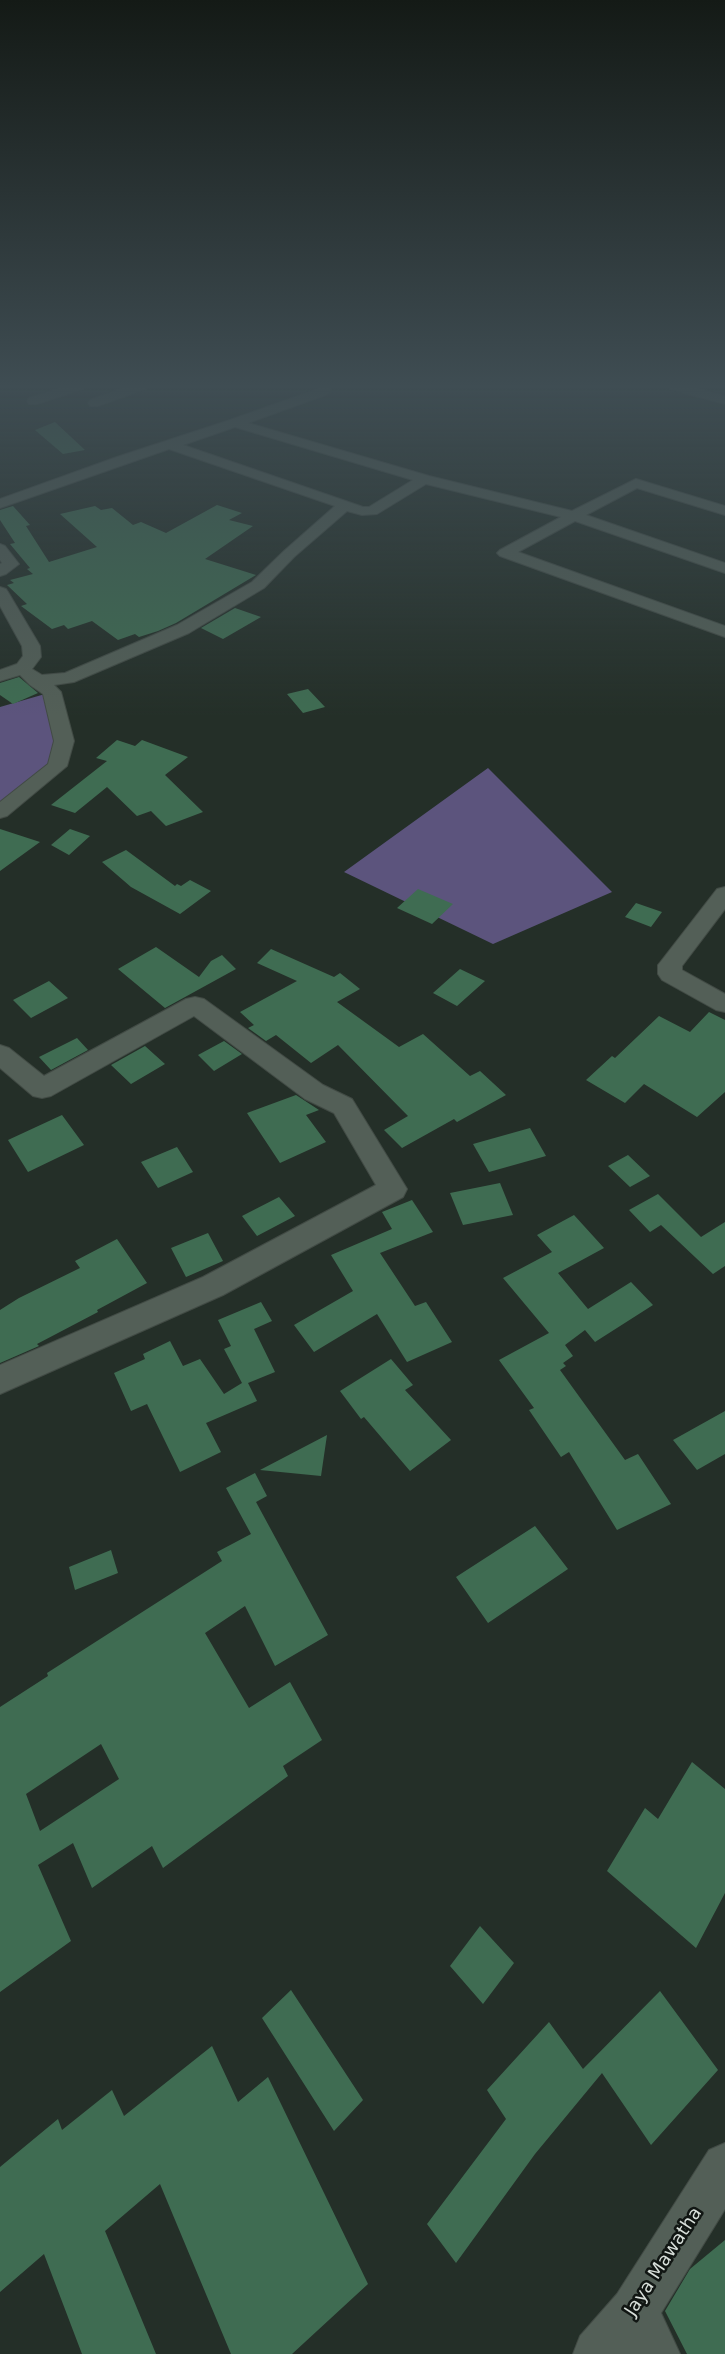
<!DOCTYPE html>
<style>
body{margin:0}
canvas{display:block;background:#242f28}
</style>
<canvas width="725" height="2354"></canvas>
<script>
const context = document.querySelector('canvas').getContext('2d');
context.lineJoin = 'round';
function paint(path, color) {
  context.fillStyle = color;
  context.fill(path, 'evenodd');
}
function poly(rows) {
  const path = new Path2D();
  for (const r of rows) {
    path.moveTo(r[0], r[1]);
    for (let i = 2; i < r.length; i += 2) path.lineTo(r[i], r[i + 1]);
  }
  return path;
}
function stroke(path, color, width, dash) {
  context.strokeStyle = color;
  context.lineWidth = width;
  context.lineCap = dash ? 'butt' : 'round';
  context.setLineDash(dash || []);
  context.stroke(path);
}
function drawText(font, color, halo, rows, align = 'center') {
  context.font = font + ' "DejaVu Sans",sans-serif';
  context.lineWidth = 5;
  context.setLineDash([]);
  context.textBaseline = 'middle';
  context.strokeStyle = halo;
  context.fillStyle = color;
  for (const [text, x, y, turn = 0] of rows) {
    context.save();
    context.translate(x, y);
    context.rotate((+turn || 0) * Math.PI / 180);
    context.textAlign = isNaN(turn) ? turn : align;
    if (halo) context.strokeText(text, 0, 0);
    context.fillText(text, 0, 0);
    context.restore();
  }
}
paint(poly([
 [52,692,57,766,0,808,0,707],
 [488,768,612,892,493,944,344,872]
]), '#5c547d');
paint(poly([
 [55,422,85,450,63,454,35,430],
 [217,505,242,513,229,520,253,526,205,559,256,575,176,623,158,631,139,637,135,634,118,640,92,621,68,629,64,625,52,629,21,606,27,604,7,585,14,583,10,580,33,574,27,569,30,568,10,544,15,543,0,520,0,510,13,506,30,525,26,526,49,562,97,547,60,514,95,506,101,510,112,508,133,525,141,522,166,533],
 [235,608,261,617,223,639,201,628],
 [19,677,38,693,13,704,0,695,0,683],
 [308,689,325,707,303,713,287,694],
 [117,740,135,746,142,740,188,757,165,775,203,812,166,826,151,811,137,816,107,787,75,813,51,805,107,761,96,758],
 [0,829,40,842,0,871],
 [70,829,90,836,69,855,51,845],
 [126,850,175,886,177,884,181,886,190,880,211,891,180,914,131,887,102,862],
 [418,889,453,904,432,924,397,908],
 [636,903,662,912,651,927,625,917],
 [156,947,199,977,211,961,222,955,236,969,165,1008,118,969],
 [271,949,334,977,340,973,360,989,337,1002,399,1047,423,1034,470,1076,480,1071,506,1095,457,1122,454,1119,402,1148,384,1130,408,1116,338,1045,311,1063,276,1035,266,1041,248,1028,254,1025,240,1012,297,981,257,963],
 [460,969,485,981,457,1006,433,993],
 [49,981,68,998,31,1018,13,1000],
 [709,1012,725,1020,725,1092,697,1117,644,1084,625,1103,586,1080,612,1056,615,1058,659,1016,690,1032],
 [77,1038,88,1050,51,1070,39,1057],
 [224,1041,242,1054,214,1071,198,1055],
 [145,1046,165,1064,131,1084,111,1065],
 [296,1095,319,1110,306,1115,326,1142,280,1163,247,1113],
 [62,1115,84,1145,28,1172,8,1140],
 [530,1128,546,1156,489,1172,473,1144],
 [177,1147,193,1172,158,1188,141,1162],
 [628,1155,650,1176,630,1187,608,1166],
 [500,1183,513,1215,463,1225,450,1193],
 [658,1194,701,1237,725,1222,725,1266,713,1274,661,1225,650,1232,629,1210],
 [279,1197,295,1216,257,1236,242,1216],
 [412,1200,433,1232,380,1253,415,1306,426,1302,452,1342,407,1362,377,1314,314,1352,294,1325,353,1291,331,1255,392,1229,382,1212],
 [574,1215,604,1248,558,1273,588,1309,631,1282,653,1305,595,1342,585,1330,565,1345,573,1356,563,1363,566,1366,560,1370,625,1460,638,1454,671,1504,617,1530,569,1452,561,1457,529,1410,534,1408,499,1360,549,1333,503,1278,552,1252,537,1235],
 [208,1233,223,1261,186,1277,171,1248],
 [117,1239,147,1283,97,1310,98,1312,37,1344,39,1346,0,1363,0,1310,19,1298,80,1268,75,1261],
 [261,1302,272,1321,254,1329,275,1372,248,1383,257,1401,206,1423,221,1452,180,1472,147,1404,131,1411,114,1373,145,1359,143,1354,170,1341,183,1366,200,1359,224,1394,242,1383,224,1349,231,1346,218,1320],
 [391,1359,413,1385,405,1390,451,1440,410,1471,364,1417,361,1419,340,1391],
 [725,1411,725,1454,697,1470,673,1440],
 [327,1435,321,1476,260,1470],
 [255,1473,267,1496,256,1502,328,1635,275,1666,245,1606,205,1633,249,1708,290,1682,322,1740,283,1766,288,1776,163,1868,152,1846,92,1888,73,1843,38,1865,71,1941,0,1992,0,1707,48,1676,47,1673,222,1561,217,1552,251,1534,226,1488],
 [101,1744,119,1779,40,1831,26,1794],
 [535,1526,568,1569,488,1623,456,1577],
 [111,1550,118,1573,75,1590,69,1567],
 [692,1762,725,1789,725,1893,696,1948,607,1871,645,1808,658,1819],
 [480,1926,514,1963,483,2004,450,1966],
 [291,1990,363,2100,334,2131,262,2018],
 [660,1991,718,2070,651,2145,602,2073,535,2154,456,2263,427,2224,506,2119,487,2090,549,2022,583,2069],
 [212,2046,238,2102,268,2077,368,2284,292,2354,231,2354,160,2184,105,2231,156,2354,82,2354,44,2254,0,2292,0,2167,58,2119,62,2130,112,2090,124,2116],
 [725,2240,725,2354,687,2354,665,2311,690,2269]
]), '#3f6c52');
const street = poly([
 [67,386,85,386,83,389,37,404,29,404,27,401,29,398,67,386],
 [129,386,147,386,145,389,98,406,90,406,88,403,90,400,129,386],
 [319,386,331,386,330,391,328,394,248,423,429,476,572,511,636,479,725,506,725,515,637,488,586,515,725,563,725,573,575,521,518,552,725,626,725,637,500,556,497,553,500,550,561,517,426,484,377,514,362,515,347,511,294,557,264,588,189,633,74,682,54,685,61,692,74,741,67,766,7,816,0,818,0,802,48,764,54,741,43,694,30,685,20,675,0,681,0,670,17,664,23,656,22,646,0,606,0,587,6,589,8,592,40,646,41,657,32,669,42,675,65,673,177,625,252,582,284,551,335,506,169,449,0,508,0,499,117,457,230,420,318,389,319,386],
 [235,427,413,480,369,507,363,507,183,445,235,427],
 [668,386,688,386,725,396,725,404,670,389,668,386],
 [0,544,5,546,19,564,6,574,0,576,0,564,2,563,0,560,0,544],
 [725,887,725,909,682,966,682,970,725,994,725,1012,716,1010,662,980,658,974,658,965,662,960,717,889,725,887],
 [195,997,204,999,323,1085,352,1099,407,1189,403,1197,223,1295,0,1394,0,1365,203,1277,376,1185,334,1113,305,1099,194,1016,51,1096,42,1098,33,1096,0,1068,0,1045,9,1048,44,1076,186,999,195,997],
 [725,2143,725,2209,661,2313,680,2354,573,2354,580,2336,617,2294,709,2150,725,2143]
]);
stroke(street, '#424b45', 2);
paint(street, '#535f57');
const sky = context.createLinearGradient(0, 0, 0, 716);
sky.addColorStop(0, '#141a16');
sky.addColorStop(0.54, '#3f4d53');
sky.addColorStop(1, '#3f4d5300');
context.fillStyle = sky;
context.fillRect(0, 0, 725, 716);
drawText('18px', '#d8dfda', '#111613', [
 ["Jaya Mawatha",664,2262,-57]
]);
</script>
